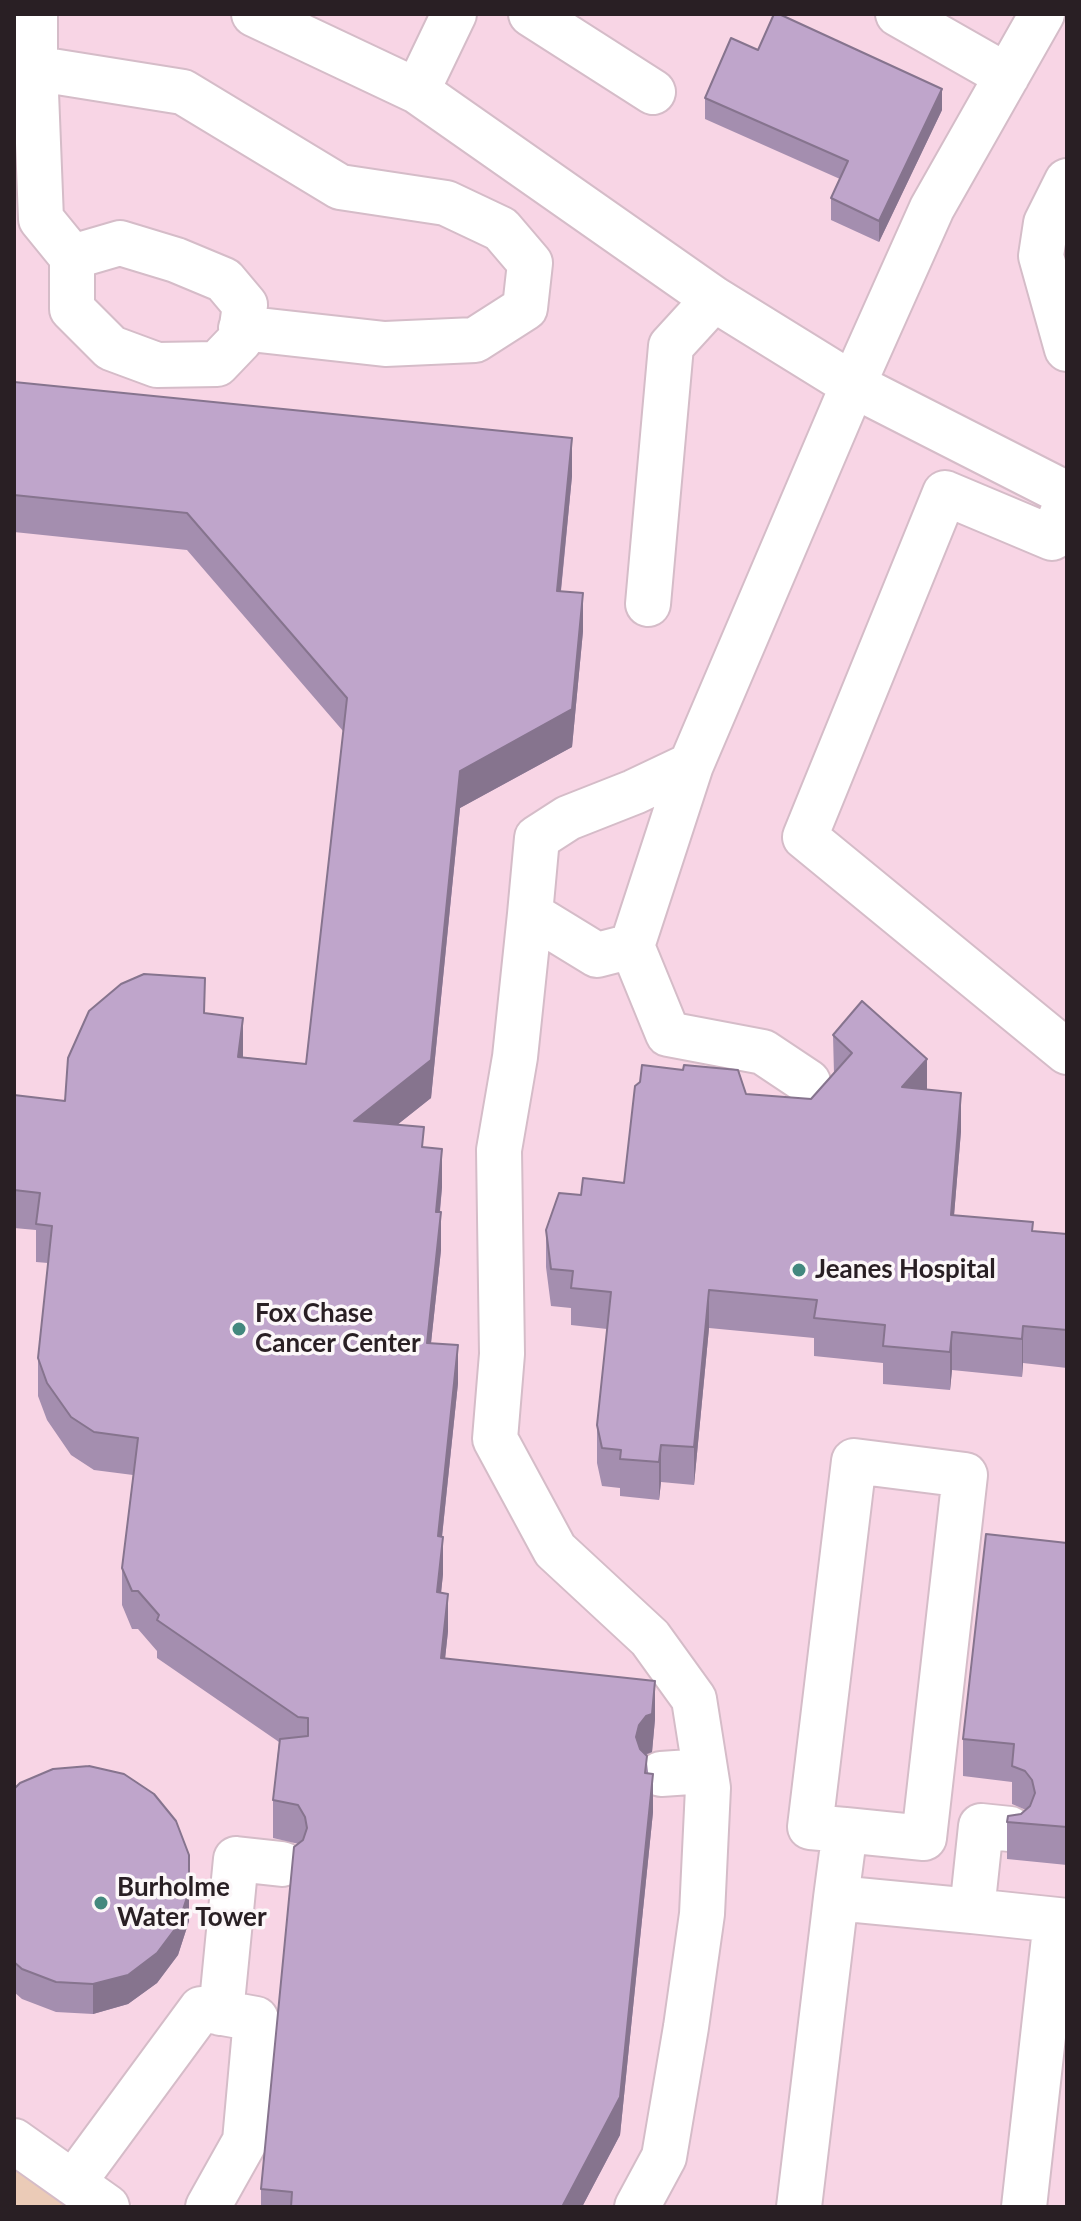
<!DOCTYPE html>
<style>
body{margin:0}
#map{position:relative;width:1081px;height:2221px;overflow:hidden;background:#fee3ef;font-family:Lato,sans-serif}
canvas{display:block}
.frame{position:absolute;inset:0;border:16px solid #291f24;pointer-events:none}
</style>
<div id="map">
<canvas width="1081" height="2221"></canvas>
<div class="frame"></div>
</div>
<script>
const context = document.querySelector('canvas').getContext('2d');
context.lineJoin = 'round';
function paint(path, color) {
  context.fillStyle = color;
  context.fill(path, 'evenodd');
}
function poly(rows) {
  const path = new Path2D();
  for (const r of rows) {
    path.moveTo(r[0], r[1]);
    for (let i = 2; i < r.length; i += 2) path.lineTo(r[i], r[i + 1]);
  }
  return path;
}
function stroke(path, color, width, dash) {
  context.strokeStyle = color;
  context.lineWidth = width;
  context.lineCap = dash ? 'butt' : 'round';
  context.setLineDash(dash || []);
  context.stroke(path);
}
function drawText(font, color, halo, rows, align = 'center') {
  context.font = font + ' Lato,sans-serif';
  context.lineWidth = 7;
  context.setLineDash([]);
  context.textBaseline = 'middle';
  context.strokeStyle = halo;
  context.fillStyle = color;
  for (const [text, x, y, turn = 0] of rows) {
    context.save();
    context.translate(x, y);
    context.rotate((+turn || 0) * Math.PI / 180);
    context.textAlign = isNaN(turn) ? turn : align;
    if (halo) context.strokeText(text, 0, 0);
    context.fillText(text, 0, 0);
    context.restore();
  }
}
paint(poly([
 [14,14,1067,14,1067,2207,135,2207,14,2120]
]), '#f8d5e5');
paint(poly([
 [14,2168,41,2187,68,2207,14,2207]
]), '#ebcbb7');
const minor = poly([
 [35,14,35,67,41,219,72,257,72,309,111,348,157,365,217,364,240,340,245,305,224,280,176,260,120,243,72,257],
 [254,14,417,91,714,299,853,385,1067,494],
 [531,14,653,92],
 [898,14,1007,76],
 [14,65,183,92,340,187,446,203,501,229,530,263,525,308,475,340,385,344,241,328],
 [417,91,454,14],
 [1067,181,1046,223,1041,256,1067,349],
 [648,604,671,346,714,299],
 [691,765,634,792,568,818,537,838,530,914,597,955,632,946,691,765,853,385,932,208,1042,14],
 [530,914,515,1057,499,1150,502,1354,495,1439,555,1550,650,1638,694,1699,708,1788,702,1914,686,2027,664,2157,637,2207],
 [632,946,668,1034,763,1052,808,1082],
 [1067,1052,805,837,945,493,1052,538,1067,502],
 [661,1774,705,1771],
 [1010,1829,981,1826,972,1911,1067,1921],
 [836,1898,845,1830,810,1827,854,1461,965,1475,924,1838,845,1830],
 [221,2013,236,1859,282,1864],
 [14,2141,107,2207],
 [73,2183,201,2009,256,2019,245,2141,208,2207],
 [799,2207,836,1898,972,1911],
 [1024,2207,1056,1920]
]);
stroke(minor, '#d5bcc8', 48);
stroke(minor, '#fff', 44);
paint(poly([
 [758,50,942,110,879,242,831,220,831,198,840,179,705,119,705,98],
 [14,382,572,476,561,591,583,631,572,747,460,808,431,1098,397,1125,424,1147,442,1187,440,1212,441,1250,431,1343,458,1383,442,1537,443,1574,441,1593,448,1631,445,1659,655,1719,652,1752,646,1755,653,1812,620,2135,582,2207,261,2207,261,2189,299,1844,273,1838,273,1800,279,1742,157,1658,157,1651,138,1629,132,1629,122,1605,122,1568,133,1475,94,1470,71,1455,47,1420,38,1396,38,1358,48,1263,36,1262,36,1230,14,1228,14,1095,65,1101,205,1013,243,1057,306,1064,343,731,187,550,14,532],
 [833,1035,927,1090,961,1131,954,1215,1033,1231,1067,1234,1067,1368,1023,1363,1022,1377,952,1370,950,1390,883,1384,883,1363,814,1356,814,1338,709,1328,694,1485,661,1482,659,1500,620,1496,620,1488,602,1486,597,1463,597,1425,607,1329,571,1325,571,1308,551,1306,546,1267,546,1230,581,1195,624,1183,746,1094,811,1099,834,1074],
 [1067,1543,1067,1865,1007,1859,1007,1822,1026,1810,1012,1804,1012,1782,963,1776,963,1739],
 [14,1789,189,1921,178,1955,157,1983,128,2004,93,2014,56,2012,22,1999,14,1992]
]), '#a48eaf');
paint(poly([
 [942,89,942,110,879,242,879,221],
 [572,438,572,476,557,629,557,591],
 [583,593,583,631,572,747,460,808,431,1098,354,1159,354,1121,460,771],
 [243,1018,243,1056,238,1095,238,1057],
 [927,1059,927,1097,902,1087],
 [961,1093,961,1131,951,1252,951,1215],
 [442,1149,442,1187,436,1250,436,1212],
 [441,1212,441,1250,427,1380,427,1343],
 [709,1290,709,1328,694,1485,694,1447],
 [1023,1326,1023,1363,1022,1377,1022,1339],
 [952,1332,952,1370,950,1390,950,1352],
 [458,1345,458,1383,438,1574,438,1536],
 [661,1445,661,1482,659,1500,659,1462],
 [443,1537,443,1574,437,1630,437,1592],
 [448,1594,448,1631,441,1696,441,1658],
 [655,1681,655,1719,652,1752,646,1754,639,1762,636,1737,639,1725],
 [653,1774,653,1812,620,2135,582,2207,562,2207],
 [189,1891,189,1921,178,1955,157,1983,128,2004,93,2014,93,1984]
]), '#86748e');
const building = poly([
 [774,14,779,14,942,89,879,221,831,198,848,161,705,98,731,38,758,50,774,14],
 [14,382,572,438,557,591,583,593,572,709,460,771,431,1060,354,1121,424,1127,422,1147,442,1149,436,1212,441,1212,427,1343,458,1345,438,1536,443,1537,437,1592,448,1594,441,1658,655,1681,652,1714,646,1716,639,1725,636,1737,640,1749,647,1756,645,1773,653,1774,620,2097,562,2207,291,2207,292,2192,261,2189,294,1847,303,1840,307,1828,305,1817,298,1805,273,1800,280,1739,308,1736,308,1718,298,1717,157,1620,159,1615,138,1591,132,1591,122,1568,138,1438,94,1432,71,1417,47,1383,38,1358,52,1226,36,1224,40,1193,14,1190,14,1095,65,1101,68,1058,89,1011,121,984,144,974,205,978,204,1013,243,1018,238,1057,306,1064,347,698,187,513,14,495,14,382],
 [862,1001,927,1059,902,1087,961,1093,951,1215,1033,1222,1032,1231,1067,1234,1067,1330,1023,1326,1022,1339,952,1332,950,1352,883,1346,885,1325,814,1318,817,1300,709,1290,694,1447,661,1445,659,1462,620,1459,621,1450,602,1448,597,1425,611,1292,571,1288,573,1271,551,1269,546,1230,559,1193,581,1195,583,1178,624,1183,635,1086,640,1082,642,1065,683,1070,684,1065,738,1070,746,1094,811,1099,852,1053,833,1035,862,1001],
 [986,1534,1067,1543,1067,1827,1007,1822,1008,1816,1021,1814,1030,1806,1035,1793,1032,1780,1025,1771,1012,1766,1014,1744,963,1739,986,1534],
 [89,1766,124,1774,154,1794,176,1821,189,1855,189,1891,178,1925,157,1953,128,1975,93,1984,56,1982,22,1969,14,1962,14,1789,20,1783,53,1769,89,1766]
]);
paint(building, '#bfa5cb');
stroke(building, '#86748e', 2);
for (const [x, y, r, color] of [
 [799,1270,8,"#43887e"],
 [239,1329,8,"#43887e"],
 [101,1903,8,"#43887e"]
]) {
  const dot = new Path2D();
  dot.arc(x, y, r, 0, 2 * Math.PI);
  context.fillStyle = color;
  context.fill(dot);
  stroke(dot, '#fcf7f9', 3);
}
drawText('bold 26px', '#291f24', '#fcf7f9', [
 ["Jeanes Hospital",815,1270],
 ["Fox Chase",255,1314],
 ["Cancer Center",255,1344],
 ["Burholme",117,1888],
 ["Water Tower",117,1918]
], 'left');
</script>
